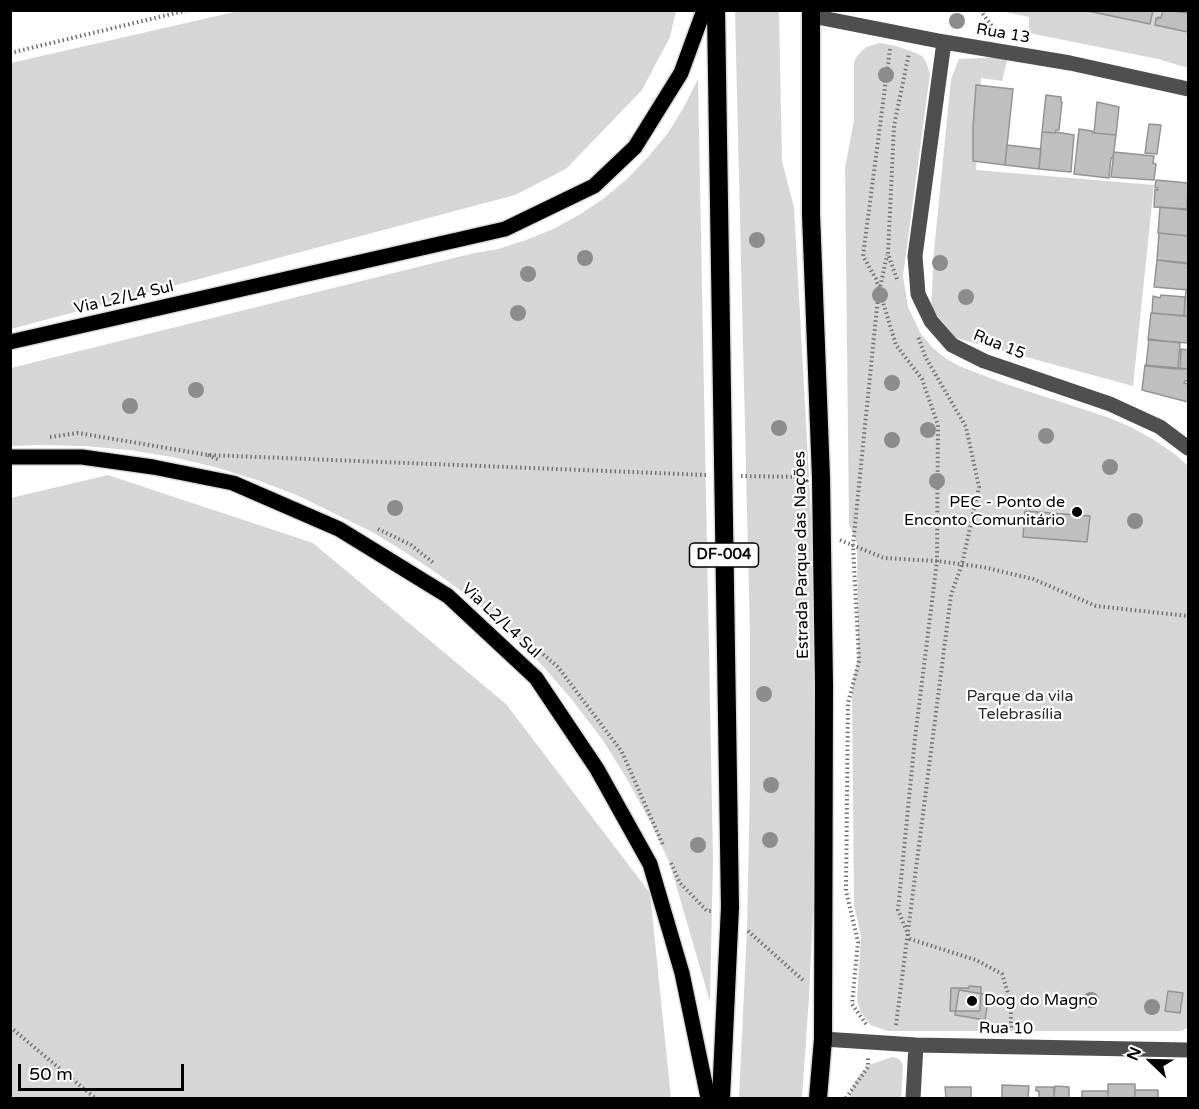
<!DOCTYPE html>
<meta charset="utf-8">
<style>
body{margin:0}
#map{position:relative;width:1199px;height:1109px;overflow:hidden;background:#fff;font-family:"Varela Round",sans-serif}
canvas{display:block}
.frame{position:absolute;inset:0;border:12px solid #000;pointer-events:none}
.north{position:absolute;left:1121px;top:1031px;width:60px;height:60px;-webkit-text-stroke:4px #fff;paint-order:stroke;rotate:293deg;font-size:16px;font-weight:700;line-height:24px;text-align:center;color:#000}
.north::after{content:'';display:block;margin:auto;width:21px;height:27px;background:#000;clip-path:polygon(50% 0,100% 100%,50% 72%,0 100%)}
.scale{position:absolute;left:18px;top:1064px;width:166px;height:27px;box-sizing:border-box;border:3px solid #000;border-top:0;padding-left:8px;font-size:18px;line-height:21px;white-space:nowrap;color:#000;-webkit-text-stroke:4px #fff;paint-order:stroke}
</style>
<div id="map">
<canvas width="1199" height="1109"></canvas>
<div class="frame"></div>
<div class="north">N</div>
<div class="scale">50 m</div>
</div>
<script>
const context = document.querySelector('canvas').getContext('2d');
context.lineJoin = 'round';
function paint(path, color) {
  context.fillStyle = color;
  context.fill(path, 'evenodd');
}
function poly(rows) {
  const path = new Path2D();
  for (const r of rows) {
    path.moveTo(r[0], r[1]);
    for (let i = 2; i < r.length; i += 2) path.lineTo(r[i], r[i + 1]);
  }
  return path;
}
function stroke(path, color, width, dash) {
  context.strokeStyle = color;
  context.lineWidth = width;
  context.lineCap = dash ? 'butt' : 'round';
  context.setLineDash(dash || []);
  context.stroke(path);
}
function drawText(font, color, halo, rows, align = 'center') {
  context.font = font + ' "Varela Round",sans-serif';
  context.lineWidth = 4.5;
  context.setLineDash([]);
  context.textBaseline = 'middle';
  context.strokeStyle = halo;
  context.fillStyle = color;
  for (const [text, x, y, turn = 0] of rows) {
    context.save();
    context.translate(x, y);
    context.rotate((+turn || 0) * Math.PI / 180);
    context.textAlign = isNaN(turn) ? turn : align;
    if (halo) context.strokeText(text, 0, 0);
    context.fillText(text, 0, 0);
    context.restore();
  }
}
paint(poly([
 [243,10,676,10,676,11,670,37,642,90,566,169,515,195,11,329,11,63],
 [735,11,779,11,782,161,794,207,809,476,815,606,816,736,815,867,809,997,802,1098,739,1098,747,929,750,782,750,635],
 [1000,11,1188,11,1188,68,1158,59,1029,33,1029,17],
 [880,43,896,46,916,53,922,56,926,62,930,74,903,276,908,307,921,334,932,347,945,358,959,366,1003,383,1107,417,1131,427,1154,440,1176,455,1188,466,1188,1027,1182,1031,887,1031,871,1025,865,1018,860,1010,857,1000,861,936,854,905,852,687,858,658,857,543,849,524,845,168,854,120,854,62,857,56,866,47],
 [1008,57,1002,81,981,78,976,170,1154,185,1133,386,956,338,931,308,934,251,951,79,959,59],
 [698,79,713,858,710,1002,670,864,650,821,627,779,602,739,573,701,542,665,509,632,473,600,441,576,408,554,374,533,299,496,257,480,215,467,172,457,129,450,85,446,40,445,10,446,11,368,470,254,498,249,526,240,553,229,579,215,603,199,627,179,648,157,668,133,684,107],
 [108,475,313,543,506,704,650,893,671,1098,11,1098,11,498],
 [892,1057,897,1058,901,1061,903,1066,901,1098,849,1098,852,1088,858,1077,869,1065]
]), '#d6d6d6');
const building = poly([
 [1083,10,1153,10,1150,24,1083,10],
 [1163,10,1188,13,1188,32,1155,25,1156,18,1158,19,1158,17,1161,18,1163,10],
 [976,85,1013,89,1005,165,973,161,973,128,976,85],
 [1046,95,1061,97,1061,102,1062,102,1059,130,1056,130,1055,133,1042,132,1046,95],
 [1097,102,1119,107,1116,135,1094,133,1097,102],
 [1149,124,1161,125,1157,154,1145,153,1149,124],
 [1079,129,1092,131,1092,132,1094,133,1116,135,1113,158,1111,158,1109,178,1074,174,1079,129],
 [1042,132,1055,133,1056,132,1074,135,1071,172,1039,169,1042,132],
 [1007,145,1041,149,1039,169,1005,165,1007,145],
 [1114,152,1154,156,1153,163,1156,164,1154,180,1111,177,1114,152],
 [1156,180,1188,183,1187,209,1154,207,1155,189,1158,190,1158,188,1155,187,1156,180],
 [1160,207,1188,210,1188,236,1158,233,1160,207],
 [1159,233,1188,236,1188,263,1157,260,1159,233],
 [1157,260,1188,264,1188,290,1154,287,1157,260],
 [1186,289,1188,290,1188,316,1184,316,1186,289],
 [1161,295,1185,297,1184,316,1152,313,1153,296,1160,298,1161,295],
 [1151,313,1188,316,1188,343,1148,340,1151,313],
 [1149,339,1180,343,1178,369,1146,366,1149,339],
 [1181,349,1188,350,1188,369,1180,369,1181,349],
 [1145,365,1188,369,1188,381,1185,381,1184,383,1188,384,1188,402,1142,390,1145,365],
 [1025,511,1090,516,1087,542,1023,537,1025,511],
 [969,986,981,987,980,1011,950,1011,951,988,969,988,969,986],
 [959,990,989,995,985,1020,955,1015,959,990],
 [1168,991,1183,993,1180,1013,1165,1011,1168,991],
 [1108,1084,1135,1084,1135,1098,1108,1098,1108,1084],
 [1002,1085,1029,1086,1028,1098,1002,1098,1002,1085],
 [1055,1086,1069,1087,1069,1098,1054,1098,1055,1086],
 [945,1087,971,1087,971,1098,946,1098,945,1087],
 [1036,1087,1054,1087,1054,1098,1039,1098,1039,1091,1036,1091,1036,1087],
 [1135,1090,1158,1090,1158,1098,1135,1098,1135,1090],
 [1082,1091,1108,1091,1108,1098,1082,1098,1082,1091]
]);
paint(building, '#bfbfbf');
stroke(building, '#939393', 1.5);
const major = poly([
 [10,342,505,229,594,186,635,147,681,73,704,10],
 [10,457,82,457,153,467,233,483,339,529,448,596,536,678,597,769,650,864,682,973,708,1098]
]);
const highway = poly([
 [716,10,730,907,721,1098],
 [811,10,811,214,821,478,824,685,823,1039,818,1098]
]);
stroke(major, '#dbdbdb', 18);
stroke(highway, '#dbdbdb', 21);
stroke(poly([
 [980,10,997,33],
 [890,49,863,256,876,279,896,345,922,379,938,425,937,561,915,738,898,910,910,939,976,960,1002,974,1011,1003,1011,1028],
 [10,53,188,10],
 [897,279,888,254,894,126,909,53],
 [50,437,78,433,208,455,706,475],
 [208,455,219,460],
 [741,476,802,477],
 [378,529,411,545,435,564],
 [840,540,884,558,937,561,983,567,1033,579,1096,606,1188,616],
 [519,634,558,667,622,752,663,845],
 [671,863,680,883,707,911,711,911],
 [748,931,803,980],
 [866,1024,852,1004,858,942,846,891,848,703,859,661,853,545,878,297,887,255],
 [896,1025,951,595,962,564,979,487,966,427,926,358,918,337],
 [10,1027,95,1098],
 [846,1098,868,1067,868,1058]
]), '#717171', 4, [1.5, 3]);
stroke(poly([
 [812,16,944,42,1070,63,1188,89],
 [944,42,915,256,918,294,931,321,952,345,984,361,1110,404,1160,427,1188,448],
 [823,1039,916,1045,1188,1050],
 [913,1098,916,1045]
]), '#4f4f4f', 15);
stroke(major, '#000', 15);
stroke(highway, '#000', 18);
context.fillStyle = '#8c8c8c';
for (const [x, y] of [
 [957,21],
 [886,75],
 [757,240],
 [585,258],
 [940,263],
 [528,274],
 [880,295],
 [966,297],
 [518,313],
 [892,383],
 [196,390],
 [130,406],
 [779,428],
 [928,430],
 [1046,436],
 [892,440],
 [1110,467],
 [937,481],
 [395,508],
 [1135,521],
 [764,694],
 [771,785],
 [770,840],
 [698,845],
 [1091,1000],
 [1152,1007]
]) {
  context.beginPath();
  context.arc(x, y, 8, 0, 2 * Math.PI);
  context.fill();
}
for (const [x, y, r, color] of [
 [1077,512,6,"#000"],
 [972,1001,6,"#000"]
]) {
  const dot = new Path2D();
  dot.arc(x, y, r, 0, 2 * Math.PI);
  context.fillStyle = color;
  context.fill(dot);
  stroke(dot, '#fff', 2);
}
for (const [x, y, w] of [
 [724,555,69]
]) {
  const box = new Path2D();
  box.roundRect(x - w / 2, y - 12, w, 24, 4.5);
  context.fillStyle = '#fff';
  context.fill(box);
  stroke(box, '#000', 1.5);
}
drawText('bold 15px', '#000', null, [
 ["DF-004",724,555]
]);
drawText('16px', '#000', '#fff', [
 ["Rua 13",1003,34,10],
 ["Via L2/L4 Sul",124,298,-13],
 ["Rua 15",999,345,22],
 ["Estrada Parque das Nações",802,555,-91],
 ["Via L2/L4 Sul",501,621,43],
 ["Rua 10",1006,1029,1]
]);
drawText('16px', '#000', '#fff', [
 ["PEC - Ponto de",1065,503],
 ["Enconto Comunitário",1065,521],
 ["Dog do Magno",984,1001,"left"]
], 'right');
drawText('16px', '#2d2d2d', '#fff', [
 ["Parque da vila",1020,697],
 ["Telebrasília",1020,715]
]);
</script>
